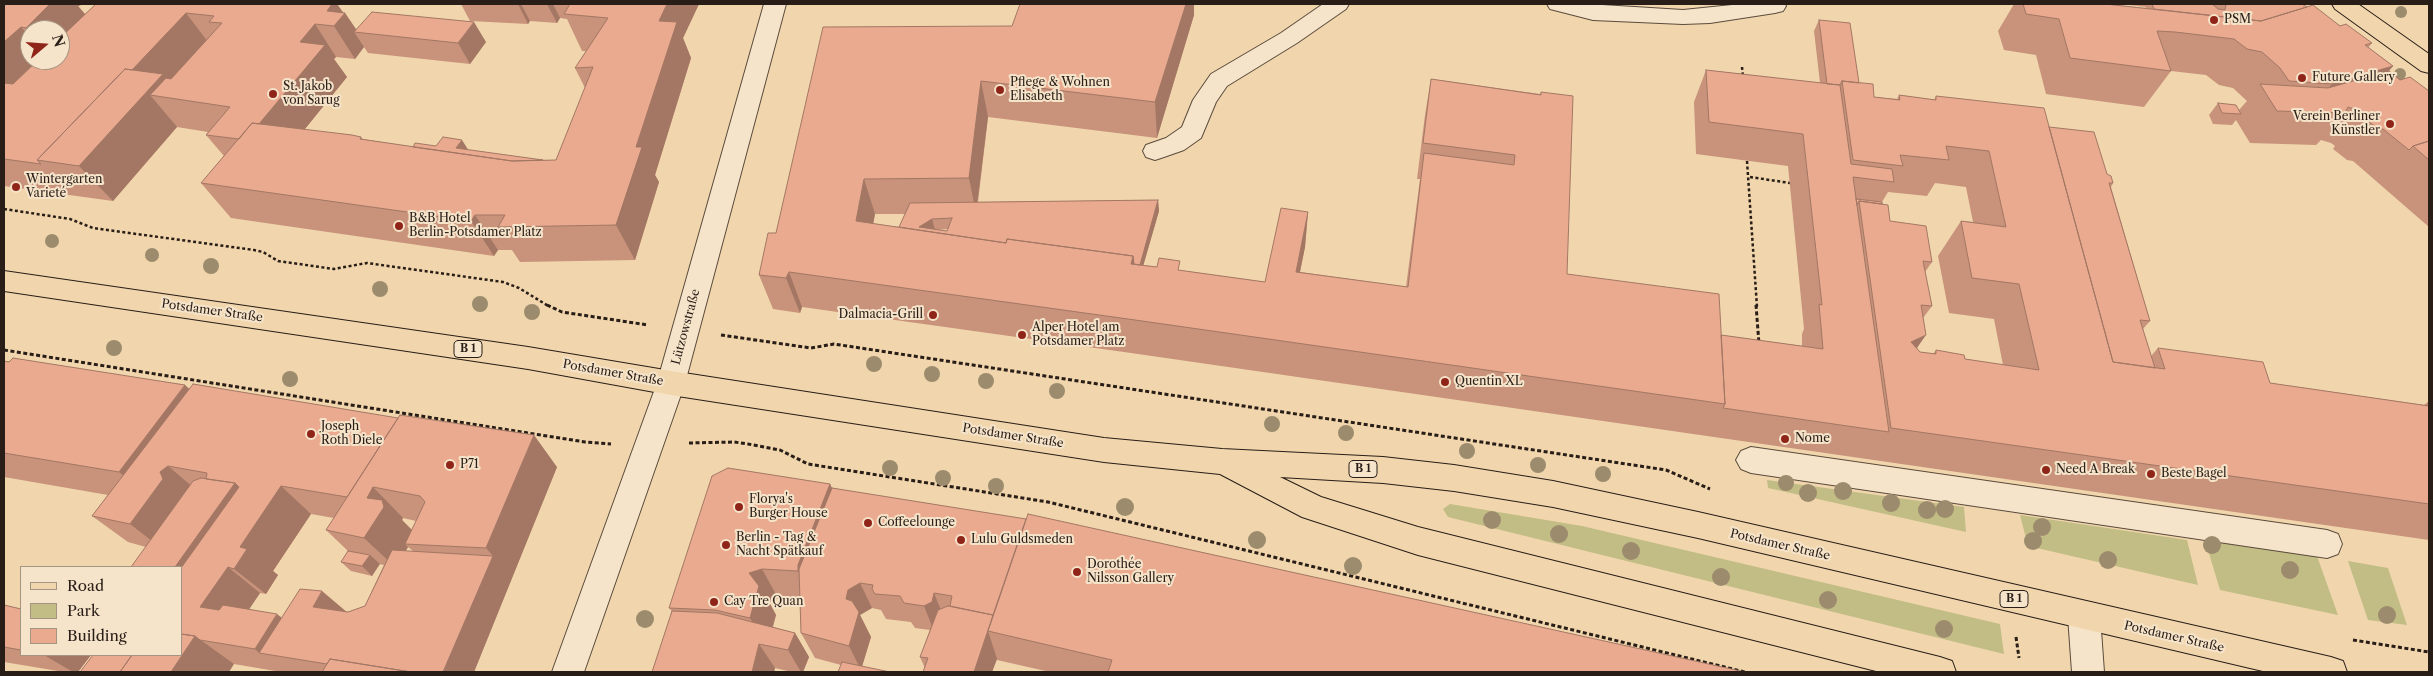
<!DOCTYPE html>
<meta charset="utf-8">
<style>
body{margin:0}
#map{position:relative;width:2433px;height:676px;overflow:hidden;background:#f1d6ad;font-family:"Libre Caslon Text",serif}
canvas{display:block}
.frame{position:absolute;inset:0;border:5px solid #281d17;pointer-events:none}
.legend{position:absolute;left:20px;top:566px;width:162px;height:90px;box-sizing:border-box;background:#f6e4ca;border:1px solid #a49482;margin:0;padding:6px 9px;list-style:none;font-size:15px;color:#281d17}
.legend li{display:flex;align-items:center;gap:10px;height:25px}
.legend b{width:25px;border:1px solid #a49482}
.north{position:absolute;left:20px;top:20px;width:50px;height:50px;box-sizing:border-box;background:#f6e4ca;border:1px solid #a49482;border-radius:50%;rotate:72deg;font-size:14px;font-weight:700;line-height:20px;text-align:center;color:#281d17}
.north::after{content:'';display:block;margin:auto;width:18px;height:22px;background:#8f2418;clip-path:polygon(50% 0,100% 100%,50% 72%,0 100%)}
</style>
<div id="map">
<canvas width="2433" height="676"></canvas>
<div class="frame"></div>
<ul class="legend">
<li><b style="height:6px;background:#f1d6ad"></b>Road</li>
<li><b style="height:14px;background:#c2bc85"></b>Park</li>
<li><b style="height:14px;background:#e9aa8f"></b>Building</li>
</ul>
<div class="north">N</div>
</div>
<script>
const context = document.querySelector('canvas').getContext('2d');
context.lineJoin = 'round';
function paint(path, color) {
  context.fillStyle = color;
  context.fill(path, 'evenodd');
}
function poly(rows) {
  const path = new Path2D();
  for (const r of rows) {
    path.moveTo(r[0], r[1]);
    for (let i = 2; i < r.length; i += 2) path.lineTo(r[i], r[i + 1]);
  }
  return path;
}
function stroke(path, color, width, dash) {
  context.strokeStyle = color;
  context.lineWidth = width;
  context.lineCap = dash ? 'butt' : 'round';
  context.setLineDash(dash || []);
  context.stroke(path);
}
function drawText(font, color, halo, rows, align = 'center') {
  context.font = font + ' "Libre Caslon Text",serif';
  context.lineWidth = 4;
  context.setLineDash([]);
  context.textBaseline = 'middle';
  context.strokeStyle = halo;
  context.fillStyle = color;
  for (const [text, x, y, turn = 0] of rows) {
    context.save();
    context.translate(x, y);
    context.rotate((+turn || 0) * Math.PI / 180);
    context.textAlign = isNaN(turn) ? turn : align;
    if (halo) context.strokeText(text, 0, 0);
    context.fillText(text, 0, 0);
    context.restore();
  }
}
paint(poly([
 [1767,480,1964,507,1966,532,1768,488],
 [1450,504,1582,526,2000,624,2004,654,1448,517,1443,509],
 [2020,515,2187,540,2198,585,2028,546],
 [2205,540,2317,556,2338,615,2220,590],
 [2348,561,2388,568,2407,625,2368,620]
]), '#c2bc85');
const minor = poly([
 [764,4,786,4,685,383,584,672,552,672,657,383,764,4],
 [1323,4,1349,4,1346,9,1297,43,1227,86,1216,102,1201,138,1184,150,1164,157,1155,160,1146,157,1143,151,1146,145,1166,138,1182,127,1193,100,1211,74,1281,33,1323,4],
 [1547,4,1586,4,1683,10,1742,4,1785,4,1786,6,1783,11,1775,13,1710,23,1683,24,1593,20,1550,9,1547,4],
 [1751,447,2327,530,2338,534,2342,544,2338,554,2327,558,1751,473,1741,469,1736,460,1741,451,1751,447],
 [2084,601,2095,606,2100,616,2104,672,2072,672,2068,616,2073,606,2084,601]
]);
const major = poly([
 [2332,4,2358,4,2429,54,2429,73,2421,71,2335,9,2332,4],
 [4,271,528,347,671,371,1104,438,1222,449,1383,457,1454,465,1553,481,1698,512,2331,657,2343,661,2347,672,2267,672,1698,538,1553,507,1454,491,1383,483,1280,477,1321,497,1418,527,1940,657,1952,661,1956,672,1880,672,1418,555,1302,517,1220,474,1104,462,671,395,528,369,4,291,4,271]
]);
stroke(minor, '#5a4b3c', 2);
stroke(major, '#281d17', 2);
stroke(poly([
 [1742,67,1743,77],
 [1747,161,1757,307],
 [1750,177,1790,183],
 [4,209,70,219,93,228,254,250,263,252,278,261,334,269,367,263,503,282,519,288,550,307]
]), '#281d17', 2.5, [3, 2.5]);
stroke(poly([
 [547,305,562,312,648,325],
 [1756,305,1759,344],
 [721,335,811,348,834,344,1666,470,1710,489],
 [4,350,585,442,611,444],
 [689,443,734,442,748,444,780,450,808,464,1048,502,1745,672],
 [2016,637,2019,658],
 [2353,640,2429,652]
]), '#281d17', 3, [4, 2.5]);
paint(minor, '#f6e4ca');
paint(major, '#f1d6ad');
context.fillStyle = '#9c8b6d';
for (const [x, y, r] of [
 [2401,12,6],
 [2400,74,6],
 [52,241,7],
 [152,255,7],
 [211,266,8],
 [380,289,8],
 [480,304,8],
 [532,312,8],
 [114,348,8],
 [874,364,8],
 [932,374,8],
 [290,379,8],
 [986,381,8],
 [1057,391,8],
 [1272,424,8],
 [1346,433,8],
 [1467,451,8],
 [1538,465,8],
 [890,468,8],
 [1603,474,8],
 [943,478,8],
 [1786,483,8],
 [996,486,8],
 [1843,491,9],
 [1808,493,9],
 [1891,503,9],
 [1125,507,9],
 [1945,509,9],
 [1927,510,9],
 [1492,520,9],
 [2042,527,9],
 [1559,534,9],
 [1257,540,9],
 [2033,541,9],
 [2212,545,9],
 [1631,551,9],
 [2108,560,9],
 [1353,566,9],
 [2290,570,9],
 [1721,577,9],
 [1828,600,9],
 [2387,615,9],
 [645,619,9],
 [1944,629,9]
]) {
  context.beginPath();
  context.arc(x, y, r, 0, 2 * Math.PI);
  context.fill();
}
paint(poly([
 [4,4,84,4,78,6,85,14,96,4,337,4,343,12,345,13,356,30,486,42,470,64,368,53,364,47,355,59,336,57,334,59,347,77,304,130,361,137,363,139,413,147,468,150,543,160,556,160,585,88,575,68,586,51,582,51,567,19,560,18,557,23,530,21,528,24,470,21,461,4,699,4,683,38,691,58,655,175,659,182,635,260,520,262,512,250,498,250,494,256,231,218,201,183,224,156,206,135,208,132,177,127,113,201,4,186],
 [30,30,60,60,30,60],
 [1186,4,1194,4,1194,15,1157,138,988,117,978,202,1158,200,1159,211,1143,265,1265,282,1308,212,1305,247,1300,272,1406,287,1420,179,1417,179,1425,115,1431,79,1540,94,1541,92,1567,274,1721,335,1802,346,1802,334,1804,329,1788,166,1696,154,1694,102,1706,70,1820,83,1814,31,1819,20,1859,83,1874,97,1897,99,1899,95,1934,100,1936,96,2049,127,2107,174,2113,183,2111,187,2150,321,2143,329,2151,356,2158,348,2270,383,2424,405,2429,401,2429,540,1131,353,802,307,800,313,773,309,759,275,776,233,1012,26],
 [1935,183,1966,187,1973,222,1961,221,1938,256,1949,313,1994,319,2003,365,1965,359,1936,350,1933,354,1920,352,1917,348,1923,318,1932,306,1925,272,1932,262,1890,221,1882,202,1888,192,1927,196],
 [875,214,905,214,899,227,873,224],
 [948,229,947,231,937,230],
 [2014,4,2108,4,2145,8,2146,7,2122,4,2302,4,2307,7,2372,43,2368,48,2393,66,2389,71,2400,80,2429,91,2429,227,2353,161,2347,160,2333,149,2335,146,2331,143,2321,140,2316,145,2250,143,2236,120,2232,125,2213,124,2209,115,2218,103,2239,110,2247,101,2233,88,2219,85,2206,75,2171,71,2144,107,2046,94,2036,55,2004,50,1998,31],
 [4,361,185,385,189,389,557,467,474,672,281,672,181,655,146,547,128,542,92,516,108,495,4,477],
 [311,514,334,518,326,530,348,551,341,562,351,571,372,576,379,564,384,565,365,606,348,612,282,618,249,609,260,593,266,594,278,575,273,571],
 [403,518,416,521,412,530,402,520],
 [408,547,413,551,406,551],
 [830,484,832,488,1745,672,1050,672,997,660,997,659,992,672,923,672,925,668,920,657,930,630,915,628,911,622,886,619,881,610,872,608,860,615,871,637,862,666,841,665,815,658,801,633,800,599,778,598,769,602,776,615,773,627,795,633,809,657,803,672,792,672,775,668,774,672,652,672,672,611,669,608],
 [4,605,21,609,21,655,91,655,78,672,64,672,4,662]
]), '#c8927b');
paint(poly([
 [4,4,84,4,78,6,90,20,60,54,60,30,30,30,30,32,26,28,21,27,30,37,30,60,48,60,4,103],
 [332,4,337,4,344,14,345,13,358,32,354,32,364,47,355,59,334,26,327,11],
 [518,4,521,4,530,21,528,24],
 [547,4,553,4,560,18,557,23],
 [667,4,699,4,683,38,691,58,655,175,659,182,635,260,616,225,659,21],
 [1186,4,1194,4,1194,15,1157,138,1155,102],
 [186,13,211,46,150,95,177,127,113,201,79,166,44,161],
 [474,22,486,42,470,64,458,43],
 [315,24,336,57,334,59,347,77,288,150,246,140,300,42],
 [2393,66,2360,103,2307,112,2332,84],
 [981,81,988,117,976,213,969,178],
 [462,140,469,151,456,148],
 [864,179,875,214,867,256,856,221],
 [1158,200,1159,211,1134,298,1131,264,1133,256],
 [1308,212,1305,247,1293,306,1296,272],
 [475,215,498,250,494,256,471,221],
 [932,219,935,230,919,227],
 [789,272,802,307,800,313,786,278],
 [1926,335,1903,368,1911,342],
 [185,385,220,418,168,466,201,494,165,551,130,524,150,497,119,472],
 [534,435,557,467,474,672,443,672,493,556,486,548],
 [235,483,281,486,311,514,273,571,278,575,266,594,234,569,228,567,260,593,234,632,181,636,181,567,175,567],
 [830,484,844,515,814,600,798,571,798,565],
 [373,487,403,518,402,520,412,530,405,544,408,547,395,567,364,538,353,498],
 [370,555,380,564,372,576,362,566],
 [762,569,778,598,769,602,776,615,767,646,750,618,749,573],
 [860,583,872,608,860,615,871,637,861,670,849,646,846,599,848,590],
 [322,591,348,613,313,607],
 [934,593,944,618,934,631,924,606],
 [277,614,309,639,259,653,255,649],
 [988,631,997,659,992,672,974,672],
 [795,633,809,657,803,672,801,672,788,650],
 [195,636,234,664,229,672,134,672],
 [759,644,775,668,774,672,752,672],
 [44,655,91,655,78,672,73,672]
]), '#a37764');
const building = poly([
 [4,4,50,4,26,28,21,27,4,42,4,4],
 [96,4,332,4,327,11,345,13,334,26,315,24,300,42,325,45,259,124,252,123,239,139,206,135,230,107,150,95,166,78,171,79,222,23,209,22,214,16,186,13,132,70,125,69,37,160,41,164,4,159,4,83,13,84,38,60,60,60,60,38,96,4],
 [570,4,667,4,659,21,677,22,636,147,642,147,616,225,498,227,505,215,475,215,471,221,201,183,252,123,352,135,361,137,360,139,512,161,556,160,593,67,575,68,608,18,564,14,570,4],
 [1020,4,1186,4,1155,102,981,81,969,178,864,179,856,221,1006,243,1007,239,1133,256,1131,264,1157,267,1159,258,1180,261,1178,270,1265,282,1281,208,1308,212,1296,272,1408,287,1424,153,1514,165,1515,155,1423,143,1431,79,1541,95,1541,92,1573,96,1567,274,1719,294,1725,404,1128,319,789,272,786,278,759,275,768,233,776,233,823,27,1012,26,1020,4],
 [2023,4,2105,4,2261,21,2313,5,2340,26,2346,24,2372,43,2365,45,2393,66,2332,84,2289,81,2280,68,2262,52,2247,49,2234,39,2175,32,2157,31,2171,71,2070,58,2059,19,2026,14,2023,4],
 [2152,4,2212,4,2218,9,2225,10,2226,5,2224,4,2302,4,2307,7,2261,21,2154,9,2152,4],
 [372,12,474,22,458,43,354,32,372,12],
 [1819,20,1850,23,1859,83,1842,81,1840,85,1827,84,1819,20],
 [125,69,163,74,79,166,37,160,125,69],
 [1706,70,1840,85,1851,164,1892,169,1894,182,1853,177,1889,432,1723,408,1725,404,1721,335,1823,349,1819,304,1822,305,1803,134,1709,122,1706,70],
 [2389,71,2400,80,2410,77,2429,91,2429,141,2413,146,2409,150,2383,129,2377,128,2363,117,2364,114,2360,111,2348,107,2345,113,2277,111,2260,84,2328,88,2389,71],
 [1842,81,1873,84,1874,97,1900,100,1899,95,1936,100,1936,96,2044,108,2113,362,2165,369,2158,348,2263,362,2270,383,2429,406,2429,504,1891,428,1859,201,1888,205,1890,221,1926,226,1932,262,1923,261,1932,306,1921,305,1926,335,1911,342,1920,352,1936,354,1936,350,1964,355,1965,359,2039,370,2019,284,1972,278,1961,221,2006,227,1989,151,1946,146,1949,160,1900,155,1903,166,1853,160,1842,81],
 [2218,103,2236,105,2241,114,2222,113,2218,103],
 [2049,127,2094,132,2107,174,2111,176,2113,183,2109,183,2150,321,2140,320,2155,368,2113,362,2049,127],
 [443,137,462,140,456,148,543,160,512,161,413,147,415,143,436,146,443,137],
 [2429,141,2429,160,2413,146,2429,141],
 [1856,199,1882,202,1882,204,1859,201,1857,205,1856,199],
 [1158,200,1140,265,1134,264,1133,256,1007,239,1006,243,899,227,910,203,1158,200],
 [952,218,947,231,919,227,932,219,952,218],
 [13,358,185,385,119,472,4,453,4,361,9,362,13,358],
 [193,384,398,418,347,497,281,486,240,547,247,549,234,569,228,567,200,607,219,610,223,605,277,614,255,649,200,640,195,636,181,634,181,568,239,487,235,483,206,479,207,473,168,466,160,472,163,479,130,524,92,516,193,384],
 [400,415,534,435,486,548,405,544,425,502,420,496,373,487,367,498,382,500,384,507,364,538,326,530,400,415],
 [728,468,830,484,798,565,798,571,762,569,749,573,759,586,750,618,715,610,669,608,712,476,728,468],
 [201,478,235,483,175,567,131,567,193,481,201,478],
 [832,488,1026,519,993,615,950,606,952,596,934,593,932,602,924,606,904,603,900,596,875,594,872,589,873,585,860,583,848,590,846,599,852,601,859,612,849,646,801,633,799,569,832,488],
 [1028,514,1745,672,1108,672,1112,660,988,631,1028,514],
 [392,550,493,556,443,672,411,672,330,659,327,664,259,653,300,589,322,591,313,607,348,612,365,606,392,550],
 [348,551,370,555,362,566,341,562,348,551],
 [4,605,21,609,21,650,4,647,4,605],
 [948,606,993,615,974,672,923,672,928,658,920,657,938,610,948,606],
 [672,611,717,613,795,633,788,650,759,644,752,672,652,672,672,611],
 [181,634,195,636,171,672,120,672,132,655,181,655,181,634],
 [93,655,132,655,120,672,80,672,93,655],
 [330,659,411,672,322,672,330,659],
 [842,662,890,672,838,672,842,662]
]);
paint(building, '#e9aa8f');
stroke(building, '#a37764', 1);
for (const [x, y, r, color] of [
 [2214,20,5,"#8f2418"],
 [2302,78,5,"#8f2418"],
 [1000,90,5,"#8f2418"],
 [273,94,5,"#8f2418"],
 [2390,124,5,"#8f2418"],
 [16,187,5,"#8f2418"],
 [399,226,5,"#8f2418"],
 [933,315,5,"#8f2418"],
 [1022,335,5,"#8f2418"],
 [1445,382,5,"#8f2418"],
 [311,434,5,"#8f2418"],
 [1785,439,5,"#8f2418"],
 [450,465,5,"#8f2418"],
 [2046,470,5,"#8f2418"],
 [2151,474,5,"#8f2418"],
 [739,507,5,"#8f2418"],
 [868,523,5,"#8f2418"],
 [961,540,5,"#8f2418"],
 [726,545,5,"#8f2418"],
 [1077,572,5,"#8f2418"],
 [714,602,5,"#8f2418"]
]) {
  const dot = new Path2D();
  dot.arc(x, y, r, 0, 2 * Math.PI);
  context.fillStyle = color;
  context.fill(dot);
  stroke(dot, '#f6e4ca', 2);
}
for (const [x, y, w] of [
 [468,349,28],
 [1363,469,28],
 [2014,599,28]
]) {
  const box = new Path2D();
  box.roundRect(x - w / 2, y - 8.5, w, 17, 4);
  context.fillStyle = '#f6e4ca';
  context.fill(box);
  stroke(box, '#281d17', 1);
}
drawText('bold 11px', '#281d17', null, [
 ["B 1",468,349],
 ["B 1",1363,469],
 ["B 1",2014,599]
]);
drawText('12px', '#281d17', '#f6e4ca', [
 ["PSM",2224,20],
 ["Future Gallery",2312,78],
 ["Pflege & Wohnen",1010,83],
 ["Elisabeth",1010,97],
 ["St. Jakob",283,87],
 ["von Sarug",283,101],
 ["Verein Berliner",2380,117,"right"],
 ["Künstler",2380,131,"right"],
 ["Wintergarten",26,180],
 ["Varieté",26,194],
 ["B&B Hotel",409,219],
 ["Berlin-Potsdamer Platz",409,233],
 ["Dalmacia-Grill",923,315,"right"],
 ["Alper Hotel am",1032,328],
 ["Potsdamer Platz",1032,342],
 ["Quentin XL",1455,382],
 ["Joseph",321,427],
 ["Roth Diele",321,441],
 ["Nome",1795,439],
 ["P71",460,465],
 ["Need A Break",2056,470],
 ["Beste Bagel",2161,474],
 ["Florya's",749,500],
 ["Burger House",749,514],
 ["Coffeelounge",878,523],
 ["Berlin - Tag &",736,538],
 ["Nacht Spätkauf",736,552],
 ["Lulu Guldsmeden",971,540],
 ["Dorothée",1087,565],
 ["Nilsson Gallery",1087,579],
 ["Cay Tre Quan",724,602]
], 'left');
drawText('12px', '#281d17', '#f6e4ca', [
 ["Potsdamer Straße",212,311,8],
 ["Lützowstraße",686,327,-75],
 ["Potsdamer Straße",613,373,10],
 ["Potsdamer Straße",1013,436,9],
 ["Potsdamer Straße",1780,545,13],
 ["Potsdamer Straße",2174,637,13]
]);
</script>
